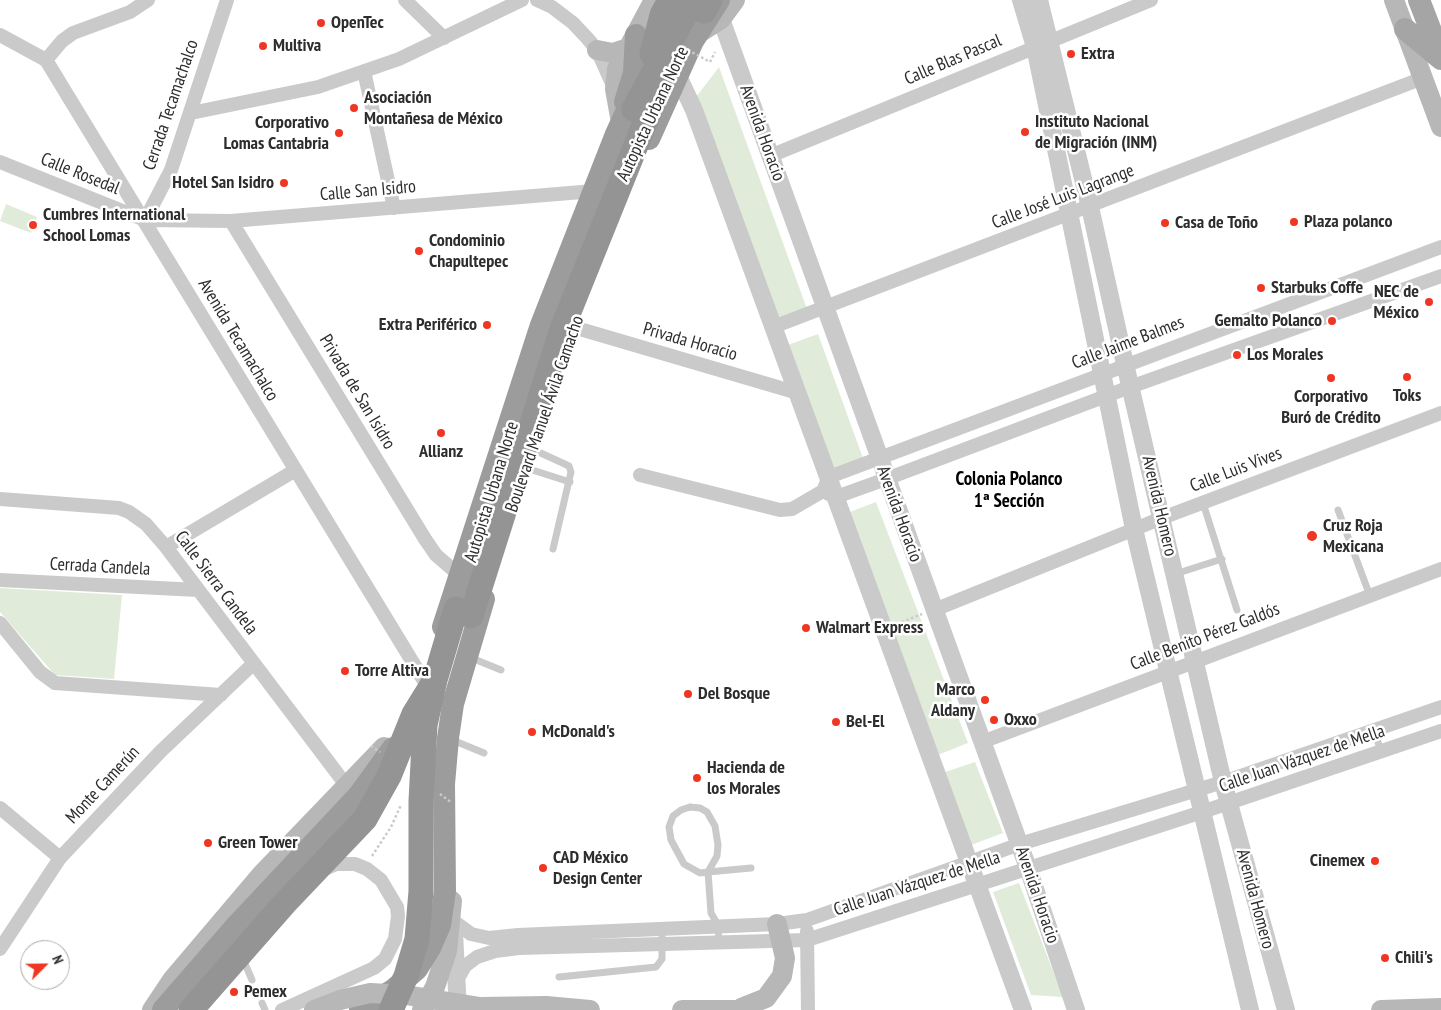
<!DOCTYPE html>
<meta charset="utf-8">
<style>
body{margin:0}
#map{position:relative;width:1441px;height:1010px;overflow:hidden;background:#fff;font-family:"PT Sans Narrow",sans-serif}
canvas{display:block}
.north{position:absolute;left:20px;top:940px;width:50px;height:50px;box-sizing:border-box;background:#fff;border:1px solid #ababab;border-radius:50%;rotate:67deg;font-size:14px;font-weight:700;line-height:20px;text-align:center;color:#2d2d2d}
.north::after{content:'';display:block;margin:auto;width:18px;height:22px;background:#f03622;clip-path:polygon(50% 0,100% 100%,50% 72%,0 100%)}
</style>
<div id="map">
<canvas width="1441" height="1010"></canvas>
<div class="north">N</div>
</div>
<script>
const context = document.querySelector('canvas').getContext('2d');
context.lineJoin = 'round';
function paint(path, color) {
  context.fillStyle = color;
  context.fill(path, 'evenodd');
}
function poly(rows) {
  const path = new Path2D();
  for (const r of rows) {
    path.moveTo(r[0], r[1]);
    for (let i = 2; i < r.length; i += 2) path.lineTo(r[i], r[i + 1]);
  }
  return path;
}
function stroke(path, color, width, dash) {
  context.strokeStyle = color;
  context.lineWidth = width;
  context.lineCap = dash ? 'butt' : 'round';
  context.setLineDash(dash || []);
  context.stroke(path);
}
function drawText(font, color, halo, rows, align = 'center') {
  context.font = font + ' "PT Sans Narrow",sans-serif';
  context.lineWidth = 5;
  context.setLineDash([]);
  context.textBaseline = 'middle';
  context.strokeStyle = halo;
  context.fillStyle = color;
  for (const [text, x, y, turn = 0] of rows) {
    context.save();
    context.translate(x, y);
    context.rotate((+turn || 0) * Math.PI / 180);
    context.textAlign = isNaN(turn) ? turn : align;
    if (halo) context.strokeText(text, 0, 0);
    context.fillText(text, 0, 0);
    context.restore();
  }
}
paint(poly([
 [719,67,807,309,771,321,693,101],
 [6,204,37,217,31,233,0,221],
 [818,334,864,461,832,473,785,346],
 [876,502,968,743,935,756,842,515],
 [0,588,122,595,114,679,55,675,0,612],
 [975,762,1003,833,971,845,942,773],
 [1019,883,1063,997,1031,995,993,892]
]), '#e0ecd9');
stroke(poly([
 [710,62,715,52],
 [897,624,922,614],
 [372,856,391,827,401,805]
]), '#cacaca', 2.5, [2.5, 2.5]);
stroke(poly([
 [532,449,569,466,571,472,553,549],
 [526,468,570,482],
 [1203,503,1237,610],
 [1338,510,1370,596],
 [1175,574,1222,559],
 [469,657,501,670],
 [1374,729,1381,752],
 [450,739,484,753],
 [690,807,700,808,707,812,715,826,718,845,717,856,708,872,700,873,684,864,671,840,669,827,673,816,681,810,690,807],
 [719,942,718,925,711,913,708,872,751,868],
 [243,959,252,980],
 [559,977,656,967,662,959,662,928],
 [262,1003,265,1010]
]), '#cacaca', 7);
stroke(poly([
 [405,0,444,38],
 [537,0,552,7,573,23,588,39,597,50,614,88],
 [0,35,46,60,426,684],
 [46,60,62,41,73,33,130,12,148,0],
 [364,71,394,208],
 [191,113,318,87,399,59,522,0],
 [770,156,1151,0],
 [0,162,145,220,231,221,594,191],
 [145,220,171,170,227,0],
 [231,221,425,539,436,555,459,575],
 [573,327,798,393],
 [773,327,1423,78],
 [640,475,780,510,792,509,823,491,829,477,1441,247],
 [827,493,836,497,886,479,1130,387,1441,276],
 [0,499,119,508,129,512,146,524,166,547,346,785],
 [166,547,294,471],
 [0,580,198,590],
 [934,610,1162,518,1441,413],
 [0,623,40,672,55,683,221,695],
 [982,742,1441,569],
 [0,808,60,858],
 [452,920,471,934,489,938,518,935,777,924,807,920,1020,844,1223,782,1441,707],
 [807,931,808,1010],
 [0,949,60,858,161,751,253,664],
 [457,980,465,966,477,957,495,951,519,948,807,940,1202,812,1441,731],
 [282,1010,374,968,385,959,395,939,398,916,397,907,381,880,367,869,355,864,336,864,322,870]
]), '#cacaca', 14);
stroke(poly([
 [1021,0,1035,47,1134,529,1250,1010],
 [1039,0,1090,207,1125,364,1223,782,1286,1010],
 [721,19,1028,868,1076,1010],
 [677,74,694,110,1023,1010],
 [454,933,458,1010]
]), '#cacaca', 18);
stroke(poly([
 [1394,0,1441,127],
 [696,35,721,19,735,0],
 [597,50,613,53,628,48],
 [620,117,615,89,617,69,654,0],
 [546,1006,590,1010],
 [741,1008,766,998,782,976,785,958,777,924],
 [152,1010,172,980,261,875,384,747],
 [422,1010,435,987,447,951,452,901],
 [682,1010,751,1010],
 [1381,1010,1441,1008]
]), '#b7b7b7', 20);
stroke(poly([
 [1419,0,1441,57],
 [1405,29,1441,59]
]), '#a5a5a5', 22);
stroke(poly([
 [625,102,634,73,636,35],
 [649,139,693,41,719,0],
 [443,627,541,325,616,134,637,88],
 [163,1010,236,926,359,795,393,748],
 [360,1010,393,990,417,969,430,948,440,925,445,891,444,784,448,738,453,704,484,599]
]), '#9c9c9c', 22);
stroke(poly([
 [704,11,710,0],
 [471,616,562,329,649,113]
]), '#949494', 25);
stroke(poly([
 [688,50,710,62],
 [371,746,380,752],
 [440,794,452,803]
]), '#cacaca', 2.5, [2.5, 2.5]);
stroke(poly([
 [314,1010,340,1000,370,993,406,995,480,1007,546,1006]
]), '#b7b7b7', 20);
stroke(poly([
 [652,54,662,15,670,0],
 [634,109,692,2],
 [191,1010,285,903,365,819,389,776,414,714,435,680],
 [391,1010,406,976,417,939,421,891,421,801,425,725,435,680,456,609]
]), '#949494', 25);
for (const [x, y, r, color] of [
 [321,23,5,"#f03622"],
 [263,46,5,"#f03622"],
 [1071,54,5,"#f03622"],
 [354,108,5,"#f03622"],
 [1025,132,5,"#f03622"],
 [339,133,5,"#f03622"],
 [284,183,5,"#f03622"],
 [1294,222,5,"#f03622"],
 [1165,223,5,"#f03622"],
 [33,225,5,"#f03622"],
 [419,251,5,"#f03622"],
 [1261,288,5,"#f03622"],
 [1429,302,5,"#f03622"],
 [1332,321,5,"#f03622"],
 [487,325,5,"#f03622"],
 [1237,355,5,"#f03622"],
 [1407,377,5,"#f03622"],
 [1331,378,5,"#f03622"],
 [441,433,5,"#f03622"],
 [1312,536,6,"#f03622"],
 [806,628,5,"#f03622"],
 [345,671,5,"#f03622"],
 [688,694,5,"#f03622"],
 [985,700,5,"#f03622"],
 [994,720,5,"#f03622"],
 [836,722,5,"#f03622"],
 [532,732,5,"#f03622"],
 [697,778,5,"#f03622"],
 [208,843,5,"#f03622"],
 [1375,861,5,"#f03622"],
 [543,868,5,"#f03622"],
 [1385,958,5,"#f03622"],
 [234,992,5,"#f03622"]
]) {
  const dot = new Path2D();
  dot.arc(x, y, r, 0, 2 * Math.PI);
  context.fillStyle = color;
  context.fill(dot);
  stroke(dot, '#fff', 2);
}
drawText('bold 18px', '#2d2d2d', '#fff', [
 ["OpenTec",331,23],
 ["Multiva",273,46],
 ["Extra",1081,54],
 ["Asociación",364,98],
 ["Montañesa de México",364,119],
 ["Instituto Nacional",1035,122],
 ["de Migración (INM)",1035,143],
 ["Corporativo",329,123,"right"],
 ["Lomas Cantabria",329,144,"right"],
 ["Hotel San Isidro",274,183,"right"],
 ["Cumbres International",43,215],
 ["School Lomas",43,236],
 ["Plaza polanco",1304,222],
 ["Casa de Toño",1175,223],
 ["Condominio",429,241],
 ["Chapultepec",429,262],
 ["Starbuks Coffe",1271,288],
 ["NEC de",1419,292,"right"],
 ["México",1419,313,"right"],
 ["Gemalto Polanco",1322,321,"right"],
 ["Extra Periférico",477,325,"right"],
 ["Los Morales",1247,355],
 ["Toks",1407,396,"center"],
 ["Corporativo",1331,397,"center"],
 ["Buró de Crédito",1331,418,"center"],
 ["Allianz",441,452,"center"],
 ["Cruz Roja",1323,526],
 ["Mexicana",1323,547],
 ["Walmart Express",816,628],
 ["Torre Altiva",355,671],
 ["Marco",975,690,"right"],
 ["Aldany",975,711,"right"],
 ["Del Bosque",698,694],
 ["Oxxo",1004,720],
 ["Bel-El",846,722],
 ["McDonald's",542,732],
 ["Hacienda de",707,768],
 ["los Morales",707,789],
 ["Green Tower",218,843],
 ["CAD México",553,858],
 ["Design Center",553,879],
 ["Cinemex",1365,861,"right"],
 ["Chili's",1395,958],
 ["Pemex",244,992]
], 'left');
drawText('18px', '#2d2d2d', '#fff', [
 ["Calle Blas Pascal",953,60,-23],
 ["Cerrada Tecamachalco",171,105,-71],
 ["Autopista Urbana Norte",653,114,-65],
 ["Avenida Horacio",762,133,70],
 ["Calle Rosedal",80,174,22],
 ["Calle San Isidro",368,191,-5],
 ["Calle José Luis Lagrange",1063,197,-21],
 ["Avenida Tecamachalco",238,340,59],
 ["Privada Horacio",690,342,16],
 ["Calle Jaime Balmes",1128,343,-21],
 ["Privada de San Isidro",357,392,59],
 ["Boulevard Manuel Ávila Camacho",545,414,-71],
 ["Calle Luis Vives",1236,470,-21],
 ["Autopista Urbana Norte",492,492,-73],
 ["Avenida Homero",1159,506,77],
 ["Avenida Horacio",899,514,70],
 ["Cerrada Candela",100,567,3],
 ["Calle Sierra Candela",216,583,53],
 ["Calle Benito Pérez Galdós",1205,637,-21],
 ["Calle Juan Vázquez de Mella",1302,759,-19],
 ["Monte Camerún",103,785,-47],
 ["Calle Juan Vázquez de Mella",917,884,-18],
 ["Avenida Horacio",1037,895,71],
 ["Avenida Homero",1255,899,75]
]);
drawText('bold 19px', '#000', '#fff', [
 ["Colonia Polanco",1009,480],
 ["1ª Sección",1009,502]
]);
</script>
